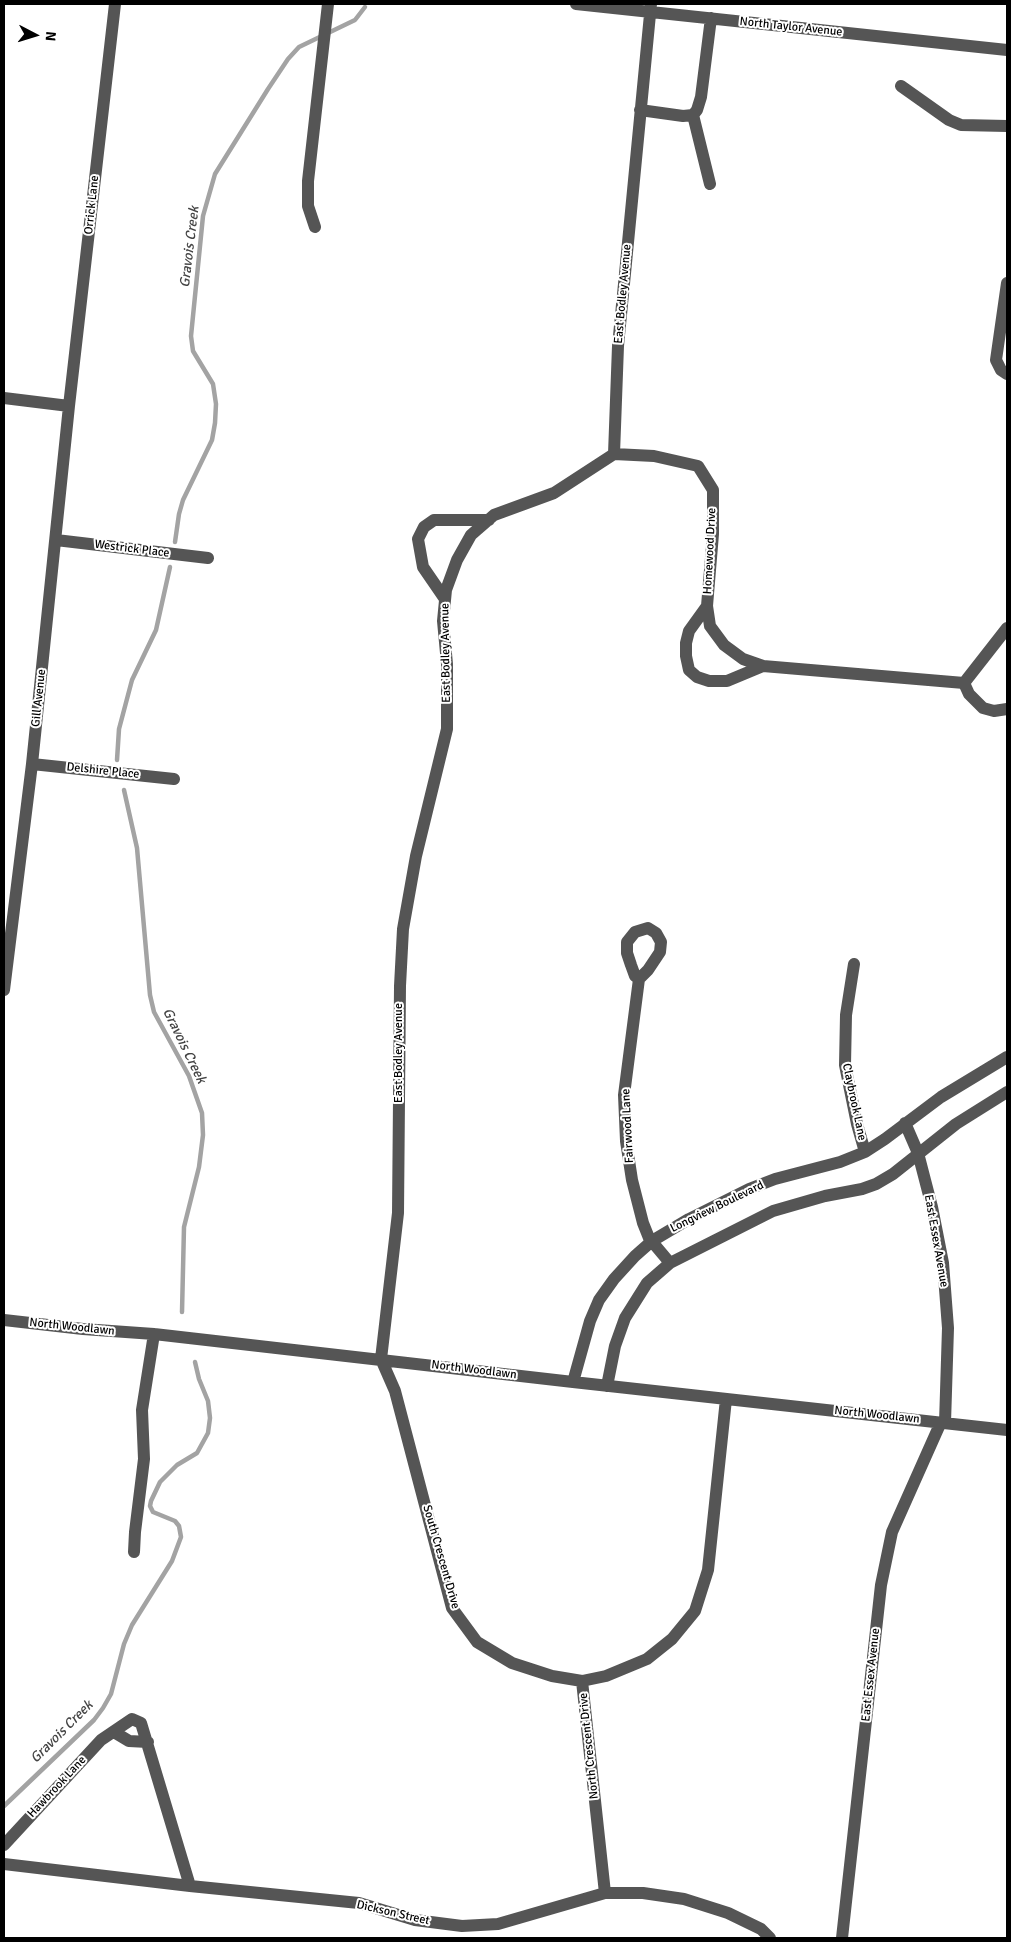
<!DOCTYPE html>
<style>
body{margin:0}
#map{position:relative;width:1011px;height:1942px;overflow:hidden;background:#fff;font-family:Signika,sans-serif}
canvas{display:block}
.frame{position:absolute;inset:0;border:5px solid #000;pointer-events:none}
.north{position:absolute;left:10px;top:10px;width:50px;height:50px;-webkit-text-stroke:4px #fff;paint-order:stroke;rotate:95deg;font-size:14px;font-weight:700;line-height:20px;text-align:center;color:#000}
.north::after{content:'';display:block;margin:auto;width:18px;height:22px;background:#000;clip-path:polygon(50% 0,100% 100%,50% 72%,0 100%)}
</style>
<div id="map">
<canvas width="1011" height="1942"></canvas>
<div class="frame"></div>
<div class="north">N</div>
</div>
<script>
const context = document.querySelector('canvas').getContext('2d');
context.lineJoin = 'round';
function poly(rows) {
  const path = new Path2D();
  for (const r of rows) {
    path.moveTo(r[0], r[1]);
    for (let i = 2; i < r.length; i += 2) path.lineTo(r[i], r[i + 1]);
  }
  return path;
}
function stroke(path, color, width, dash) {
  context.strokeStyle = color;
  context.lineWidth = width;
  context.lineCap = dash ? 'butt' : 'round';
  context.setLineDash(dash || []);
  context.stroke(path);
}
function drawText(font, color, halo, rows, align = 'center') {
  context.font = font + ' Signika,sans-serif';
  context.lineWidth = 4;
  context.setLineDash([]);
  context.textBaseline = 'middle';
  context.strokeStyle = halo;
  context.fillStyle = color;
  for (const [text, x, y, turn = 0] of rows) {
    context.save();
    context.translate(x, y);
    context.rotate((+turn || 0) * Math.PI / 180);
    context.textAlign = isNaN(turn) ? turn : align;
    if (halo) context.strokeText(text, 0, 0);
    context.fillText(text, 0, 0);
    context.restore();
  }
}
stroke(poly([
 [175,542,179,514,183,500,212,440,215,423,216,404,213,384,193,351,191,336,203,216,215,174,268,89,288,59,299,47,355,20,365,7],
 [117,760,119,729,132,680,156,630,170,567],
 [124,790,137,848,150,995,154,1012,189,1076,202,1113,203,1135,199,1167,184,1227,182,1312],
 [4,1806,94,1720,103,1708,111,1694,124,1644,132,1625,172,1561,181,1537,179,1526,175,1521,153,1512,150,1506,151,1501,160,1482,177,1465,197,1453,208,1433,210,1418,208,1401,199,1379,195,1362]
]), '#a3a3a3', 4.5);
stroke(poly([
 [576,4,1007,50],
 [901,86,949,120,961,125,1007,126],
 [640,110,683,116,693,115,697,110,701,97,711,18],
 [693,115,710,184],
 [315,227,308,206,308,181,328,4],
 [1007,283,996,360,1001,370,1007,374],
 [4,398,69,406],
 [614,454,654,456,698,466,713,490,713,534,707,606,710,626,724,645,743,659,763,666,964,683],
 [614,454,618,346,651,4],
 [56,540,208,558],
 [445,599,423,567,418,539,424,527,434,520,489,520],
 [707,606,689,631,686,643,686,656,689,670,697,677,709,681,727,681,763,666],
 [964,683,1007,628],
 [964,683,969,694,983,708,994,711,1007,709],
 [32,764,174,779],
 [854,964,846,1015,845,1065,857,1124,865,1152],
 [639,979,648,970,660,952,661,942,656,933,648,928,635,932,627,942,627,953,631,965,635,976,639,979,624,1095,626,1141,632,1180,643,1223,649,1238,670,1263],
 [4,990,32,764,69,406,115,4],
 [905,1123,918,1153,932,1207,943,1263,948,1328,945,1423],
 [4,1320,83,1329,154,1334,573,1382,1007,1430],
 [573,1382,590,1321,599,1300,614,1279,635,1256,652,1241,689,1219,749,1189,775,1179,840,1162,865,1152,885,1139,941,1097,1007,1057],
 [607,1386,615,1346,625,1318,647,1283,670,1263,773,1211,825,1196,862,1189,876,1184,893,1174,956,1124,1007,1092],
 [134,1552,135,1532,144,1459,142,1410,154,1334],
 [582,1681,552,1676,512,1663,477,1642,452,1608,395,1391,381,1359,398,1213,400,986,403,929,416,856,447,729,447,664,443,621,446,590,457,560,471,535,494,515,554,493,614,454],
 [114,1732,129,1741,148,1742],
 [4,1845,101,1740,132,1719,141,1723,190,1886],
 [4,1864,190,1886,359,1903,415,1920,462,1926,498,1924,605,1893,643,1893,684,1899,728,1913,761,1929,770,1938],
 [605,1893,582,1681,606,1676,647,1659,672,1639,695,1611,708,1570,726,1399],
 [842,1938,881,1585,892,1532,941,1422]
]), '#555', 12);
drawText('12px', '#000', '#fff', [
 ["North Taylor Avenue",791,27,6],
 ["Orrick Lane",92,205,-84],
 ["East Bodley Avenue",623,294,-85],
 ["Westrick Place",132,549,7],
 ["Homewood Drive",710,551,-87],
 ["East Bodley Avenue",446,653,-91],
 ["Gill Avenue",39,698,-84],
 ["Delshire Place",103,771,6],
 ["East Bodley Avenue",399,1053,-90],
 ["Claybrook Lane",854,1102,78],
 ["Fairwood Lane",628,1126,-93],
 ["Longview Boulevard",717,1207,-26],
 ["East Essex Avenue",936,1241,80],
 ["North Woodlawn",72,1327,6],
 ["North Woodlawn",474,1370,7],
 ["North Woodlawn",877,1415,6],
 ["South Crescent Drive",441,1557,74],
 ["East Essex Avenue",871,1675,-84],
 ["North Crescent Drive",589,1746,-96],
 ["Hawbrook Lane",57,1787,-47],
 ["Dickson Street",393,1913,13]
]);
drawText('italic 14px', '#444', '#fff', [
 ["Gravois Creek",190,247,-83],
 ["Gravois Creek",184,1046,64],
 ["Gravois Creek",62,1732,-45]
]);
</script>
